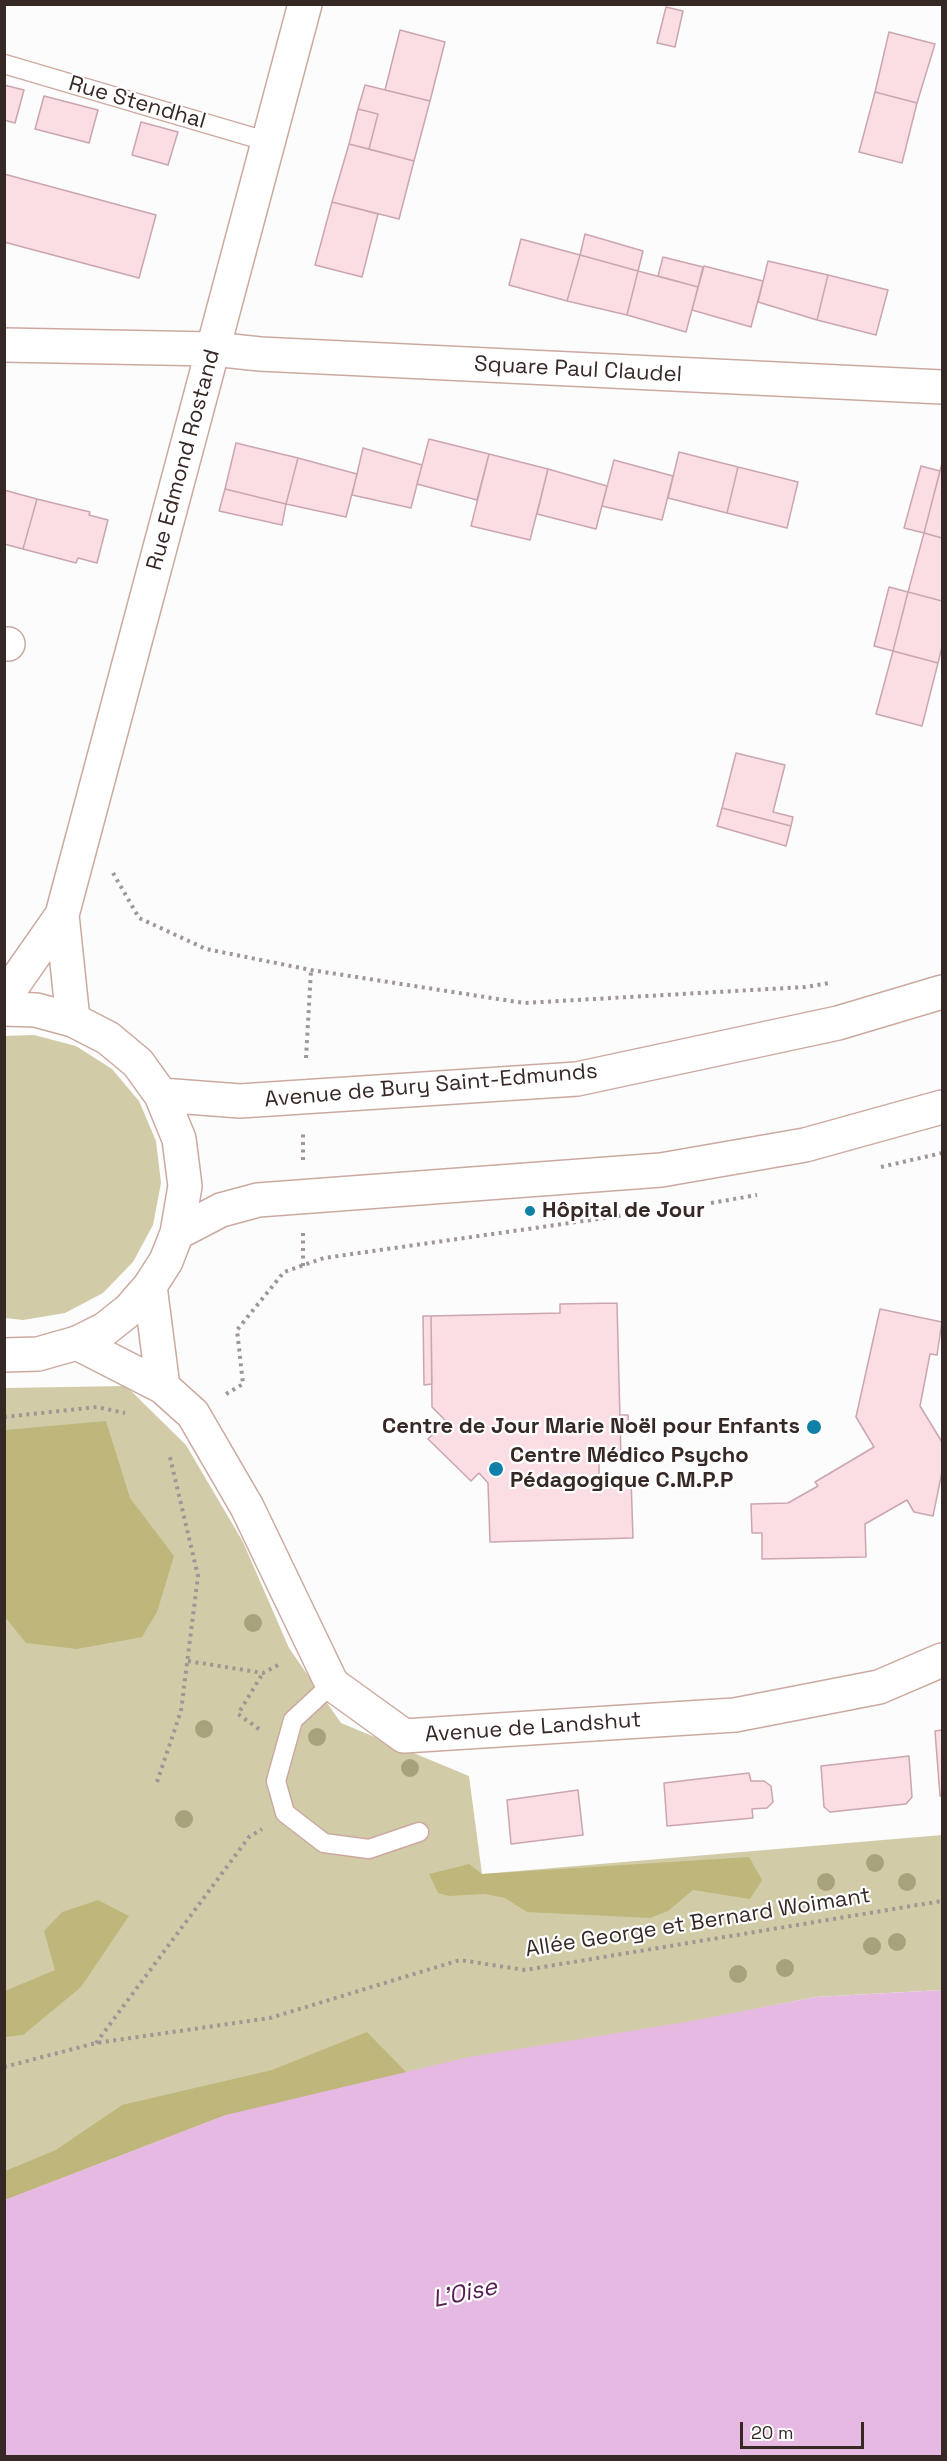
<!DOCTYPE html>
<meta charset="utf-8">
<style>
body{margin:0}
#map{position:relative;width:947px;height:2461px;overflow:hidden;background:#fcfcfc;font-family:"Space Grotesk",sans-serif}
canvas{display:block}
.frame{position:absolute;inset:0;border:6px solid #362825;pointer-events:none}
.scale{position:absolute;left:740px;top:2422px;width:124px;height:27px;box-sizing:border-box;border:3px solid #362825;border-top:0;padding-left:8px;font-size:18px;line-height:21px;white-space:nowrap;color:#362825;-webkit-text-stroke:4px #fff;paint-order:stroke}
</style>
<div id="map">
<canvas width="947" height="2461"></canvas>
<div class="frame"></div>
<div class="scale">20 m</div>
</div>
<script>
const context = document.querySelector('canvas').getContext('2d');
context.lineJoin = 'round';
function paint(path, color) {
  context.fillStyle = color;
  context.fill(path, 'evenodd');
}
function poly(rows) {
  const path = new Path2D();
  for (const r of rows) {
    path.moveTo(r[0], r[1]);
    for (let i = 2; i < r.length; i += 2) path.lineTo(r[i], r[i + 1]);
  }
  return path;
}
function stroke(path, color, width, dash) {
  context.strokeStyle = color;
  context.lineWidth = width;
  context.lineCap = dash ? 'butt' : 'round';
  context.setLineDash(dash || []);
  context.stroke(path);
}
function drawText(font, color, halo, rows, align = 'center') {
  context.font = font + ' "Space Grotesk",sans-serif';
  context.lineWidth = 4.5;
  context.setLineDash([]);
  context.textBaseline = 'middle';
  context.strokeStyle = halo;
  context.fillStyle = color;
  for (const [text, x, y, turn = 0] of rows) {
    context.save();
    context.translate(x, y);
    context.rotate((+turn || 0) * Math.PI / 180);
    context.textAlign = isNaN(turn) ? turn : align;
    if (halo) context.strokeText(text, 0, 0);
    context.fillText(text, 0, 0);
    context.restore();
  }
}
paint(poly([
 [34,1035,76,1046,112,1069,139,1101,156,1141,161,1183,153,1225,133,1262,103,1293,65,1313,23,1320,5,1318,4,1036],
 [126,1386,186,1445,243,1542,289,1648,341,1723,469,1776,482,1874,942,1835,942,1990,816,1997,226,2115,5,2200,5,1388]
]), '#d1cca7');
paint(poly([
 [106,1421,130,1498,174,1556,157,1612,142,1637,77,1649,26,1643,5,1617,5,1430],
 [749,1857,762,1880,750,1899,693,1890,668,1911,650,1918,527,1912,505,1898,485,1894,449,1896,438,1893,429,1874,469,1864,482,1874],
 [98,1900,129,1916,81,1987,23,2035,5,2037,5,1991,55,1970,44,1931,62,1912],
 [367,2032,406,2072,398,2094,226,2115,5,2200,5,2171,56,2150,122,2105,272,2070]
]), '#bfb67c');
paint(poly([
 [942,1990,942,2456,5,2456,5,2200,226,2115,469,2057,692,2021,816,1997]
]), '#e6b9e3');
const building = poly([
 [666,7,683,11,675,47,657,43,666,7],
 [400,30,445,42,430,101,385,90,400,30],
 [889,32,935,44,917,103,875,92,889,32],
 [4,85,24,90,15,123,4,120,4,85],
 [365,85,430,101,414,161,369,149,378,114,358,109,365,85],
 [875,92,917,103,902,163,859,152,875,92],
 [44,96,98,110,89,143,35,129,44,96],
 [358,109,378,114,369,149,349,144,358,109],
 [141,122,178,132,168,165,132,155,141,122],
 [349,144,414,161,399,219,332,202,349,144],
 [4,174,156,215,139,278,4,242,4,174],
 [332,202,378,214,362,277,315,265,332,202],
 [585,234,643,251,638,271,580,255,585,234],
 [521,239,580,255,567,301,509,285,521,239],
 [580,255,638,271,627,315,567,301,580,255],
 [663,257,703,267,698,287,658,276,663,257],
 [768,261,828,275,817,320,758,302,768,261],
 [704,266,763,281,751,327,692,310,704,266],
 [638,271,698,287,686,332,627,315,638,271],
 [828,275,888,290,876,335,817,320,828,275],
 [429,439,489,454,477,500,417,484,429,439],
 [236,443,298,458,286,504,225,489,236,443],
 [363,448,422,465,411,508,352,495,363,448],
 [679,452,738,467,727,513,668,498,679,452],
 [489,454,548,469,530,540,471,526,489,454],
 [298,458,357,474,346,517,286,504,298,458],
 [614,460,673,476,662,520,602,506,614,460],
 [942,463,942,538,924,533,942,463],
 [921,466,940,471,924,533,904,528,921,466],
 [738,467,798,482,787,528,727,513,738,467],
 [548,469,607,486,596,529,537,514,548,469],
 [225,489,286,504,282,525,219,511,225,489],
 [4,490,37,499,23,549,4,544,4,490],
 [37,499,90,512,89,515,108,520,97,563,78,558,76,563,23,549,37,499],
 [924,533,942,538,942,601,908,592,924,533],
 [889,587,908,592,893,651,874,646,889,587],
 [908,592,942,601,942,647,938,663,893,651,908,592],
 [893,651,938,663,922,726,876,714,893,651],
 [736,753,785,765,773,812,793,817,791,826,722,808,736,753],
 [722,808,791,826,786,846,717,826,722,808],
 [617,1303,621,1458,599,1458,599,1479,631,1478,633,1538,490,1542,488,1483,479,1473,471,1481,428,1439,446,1421,432,1407,431,1316,560,1313,560,1304,617,1303],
 [880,1309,942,1322,937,1355,930,1354,920,1406,942,1442,942,1472,933,1516,914,1512,907,1500,865,1524,866,1557,762,1559,762,1533,752,1533,751,1504,788,1503,818,1486,815,1482,874,1447,856,1417,880,1309],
 [423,1316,431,1316,432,1384,424,1385,423,1316],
 [620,1415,628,1415,629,1433,621,1433,620,1415],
 [942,1730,942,1796,940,1796,935,1731,942,1730],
 [909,1756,912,1797,906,1804,830,1812,824,1807,821,1766,909,1756],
 [749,1773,751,1781,764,1781,771,1786,773,1802,767,1808,752,1809,753,1818,667,1826,664,1783,749,1773],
 [578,1790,583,1835,511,1844,507,1800,578,1790]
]);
paint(building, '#fbdde4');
stroke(building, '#caa6af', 1.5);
const lane = poly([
 [4,64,269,142],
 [332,1684,293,1720,276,1781,285,1813,324,1843,369,1849,419,1832]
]);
const street = poly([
 [4,345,213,349,260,354,942,387],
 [4,644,8,644],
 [62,915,73,1020],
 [4,998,62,915,305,4],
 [150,1286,163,1387],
 [77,1343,163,1387,193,1414,247,1507,332,1684,404,1736,735,1715,879,1687,942,1660]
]);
const secondary = poly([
 [4,1009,36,1010,73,1020,108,1038,138,1063,161,1095,179,1139,185,1186,177,1233,166,1261,150,1286,129,1310,105,1329,77,1343,38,1354,4,1355],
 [161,1095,240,1101,577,1079,838,1023,942,992],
 [177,1233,221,1210,258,1200,661,1170,805,1145,942,1107]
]);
stroke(lane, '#cca9a0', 21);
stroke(street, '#cca9a0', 36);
stroke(secondary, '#cca9a0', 36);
stroke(poly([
 [113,873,139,918,206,949,311,970,524,1003,805,987,829,983],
 [306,1058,311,970],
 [303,1160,303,1134],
 [881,1167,942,1153],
 [711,1203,757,1195],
 [303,1233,303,1266],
 [226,1394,243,1384,237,1330,284,1272,324,1258,647,1212],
 [4,1417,97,1407,125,1413],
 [188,1661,263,1673,280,1664],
 [259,1729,238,1714,263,1673],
 [157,1782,181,1711,198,1576,169,1453],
 [96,2043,249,1837,262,1829],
 [4,2067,96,2043,270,2018,460,1960,525,1970,942,1901]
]), '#9e9796', 4, [3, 4.5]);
stroke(lane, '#fff', 18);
stroke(street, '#fff', 33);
stroke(secondary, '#fff', 33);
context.fillStyle = '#a8a27c';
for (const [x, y] of [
 [253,1623],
 [204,1729],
 [317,1737],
 [410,1768],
 [184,1819],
 [875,1863],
 [826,1882],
 [907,1882],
 [897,1942],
 [872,1946],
 [785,1968],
 [738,1974]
]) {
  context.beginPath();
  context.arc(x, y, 9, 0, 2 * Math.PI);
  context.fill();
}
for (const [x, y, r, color] of [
 [530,1211,6,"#1180a8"],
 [814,1427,8,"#1180a8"],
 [496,1469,8,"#1180a8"]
]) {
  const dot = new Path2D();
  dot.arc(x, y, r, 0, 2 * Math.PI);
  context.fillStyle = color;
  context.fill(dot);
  stroke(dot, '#fff', 2);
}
drawText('22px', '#362825', '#fff', [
 ["Rue Stendhal",137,103,16],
 ["Square Paul Claudel",578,370,3],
 ["Rue Edmond Rostand",184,460,-75],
 ["Avenue de Bury Saint-Edmunds",431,1086,-5],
 ["Avenue de Landshut",533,1728,-4],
 ["Allée George et Bernard Woimant",698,1923,-9]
]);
drawText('bold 22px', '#362825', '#fff', [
 ["Hôpital de Jour",542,1211],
 ["Centre de Jour Marie Noël pour Enfants",800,1427,"right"],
 ["Centre Médico Psycho",510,1456],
 ["Pédagogique C.M.P.P",510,1481]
], 'left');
drawText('italic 24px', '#562054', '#fff', [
 ["L'Oise",465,2294,-12]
]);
</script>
